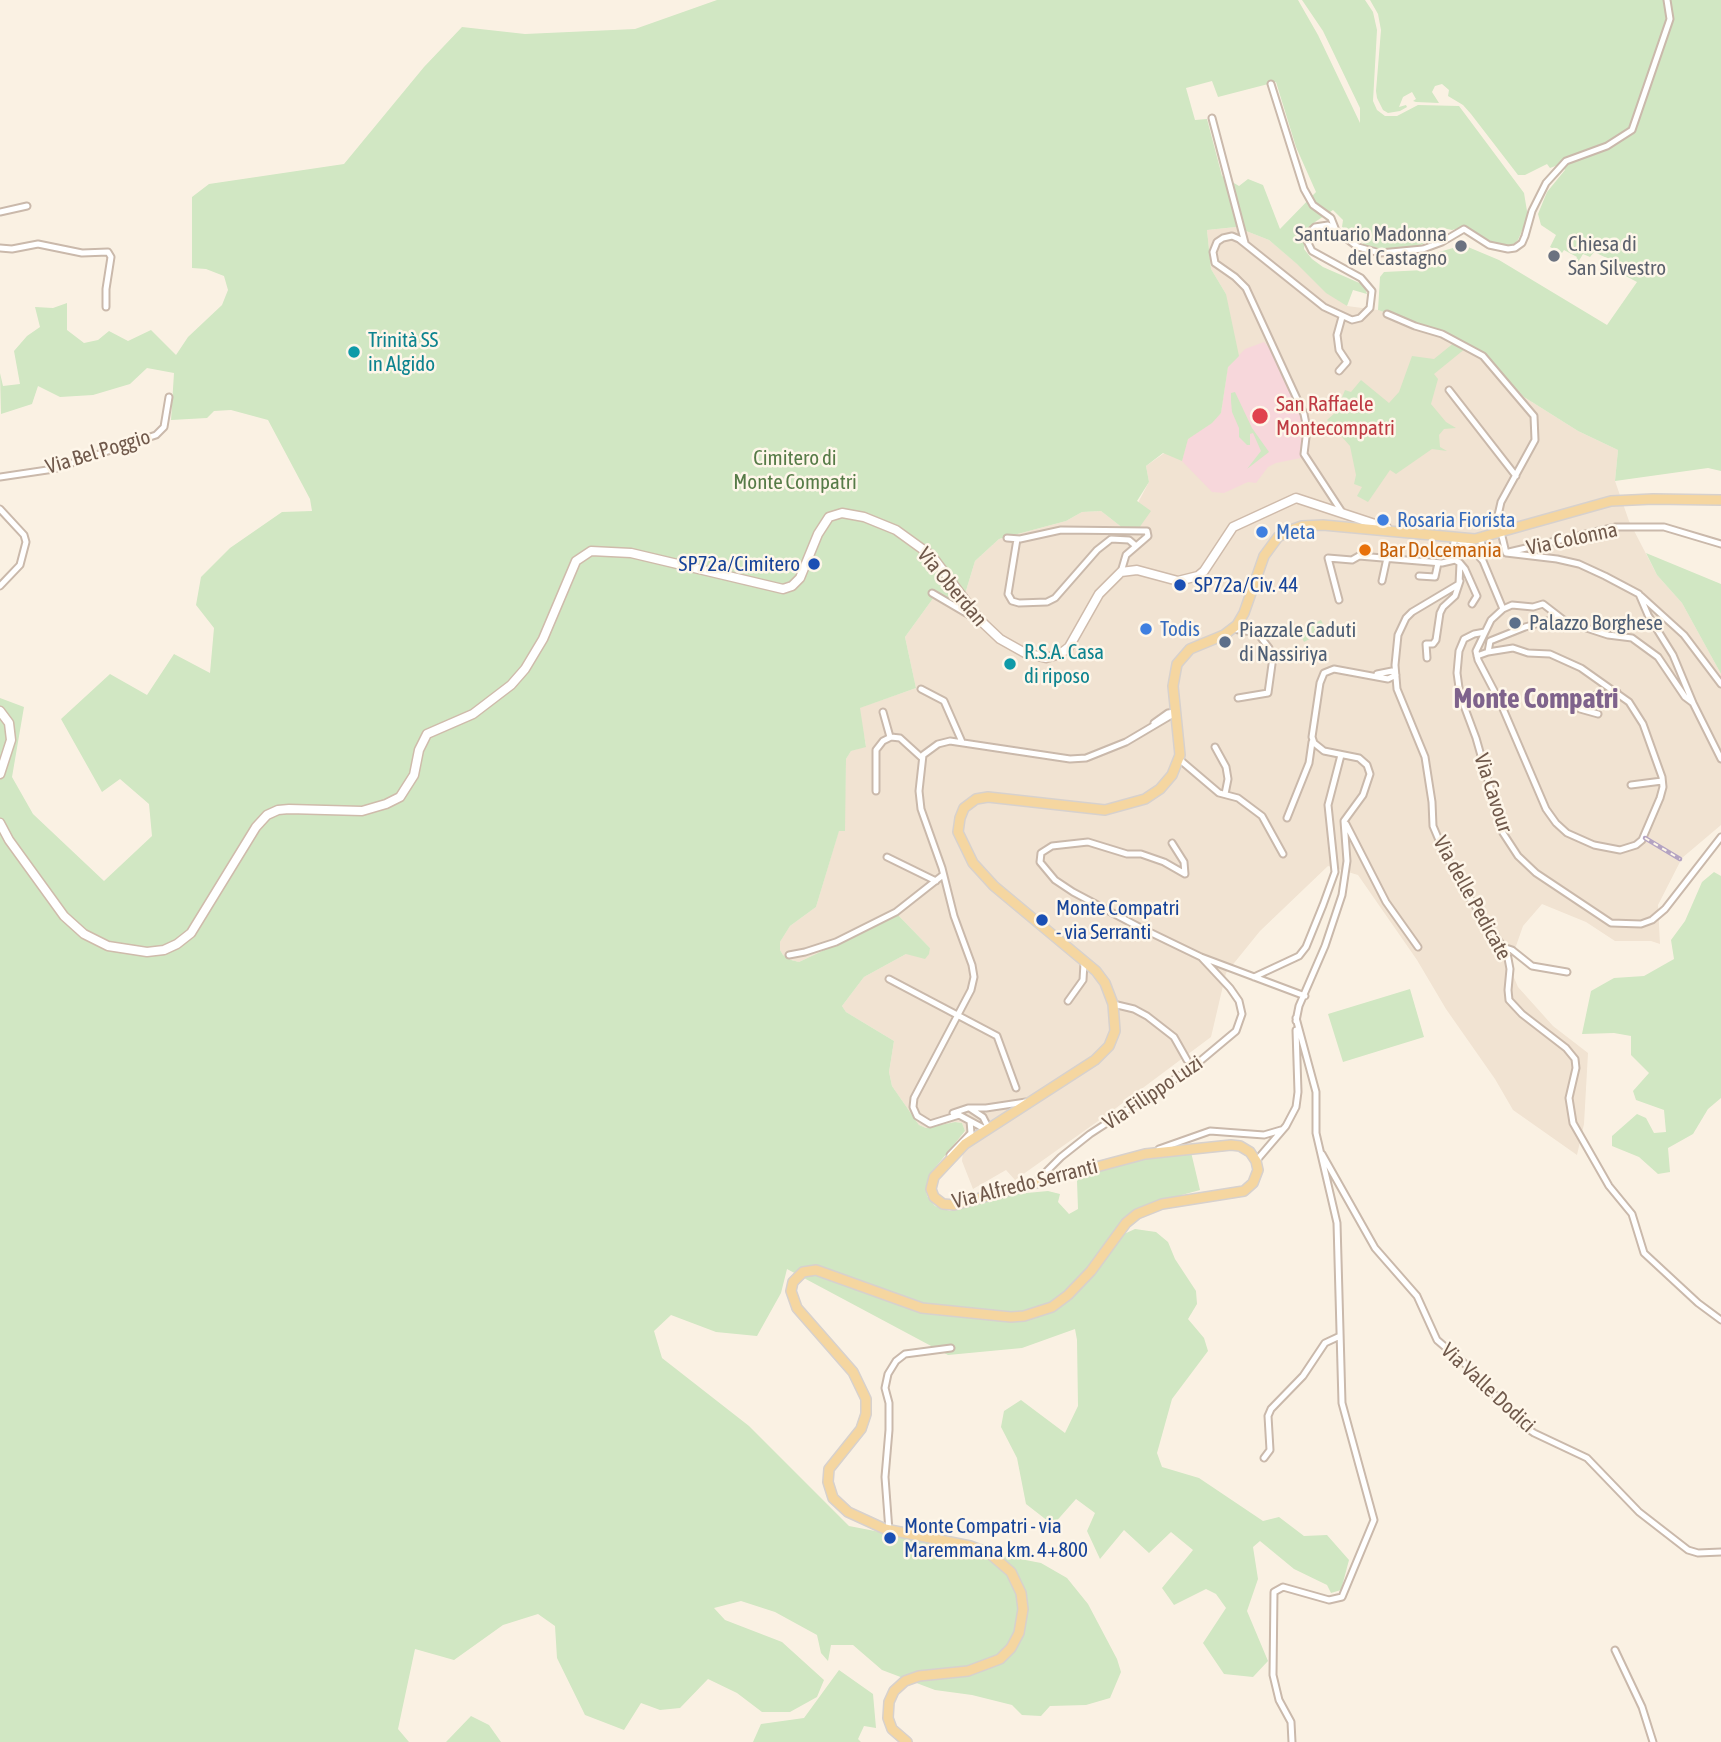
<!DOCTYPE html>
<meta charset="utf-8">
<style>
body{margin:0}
canvas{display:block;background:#faf1e3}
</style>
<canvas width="1721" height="1742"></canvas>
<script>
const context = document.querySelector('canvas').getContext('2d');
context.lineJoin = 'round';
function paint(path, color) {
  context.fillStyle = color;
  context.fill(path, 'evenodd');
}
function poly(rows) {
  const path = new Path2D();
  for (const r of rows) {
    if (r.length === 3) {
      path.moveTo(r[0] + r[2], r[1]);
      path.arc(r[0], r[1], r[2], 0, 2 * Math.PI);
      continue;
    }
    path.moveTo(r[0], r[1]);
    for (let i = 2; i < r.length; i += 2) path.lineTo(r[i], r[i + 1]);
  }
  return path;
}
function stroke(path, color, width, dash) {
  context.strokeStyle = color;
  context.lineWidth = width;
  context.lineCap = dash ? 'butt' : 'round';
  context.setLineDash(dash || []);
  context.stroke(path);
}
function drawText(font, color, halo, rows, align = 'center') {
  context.font = font + ' "Asap Condensed",sans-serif';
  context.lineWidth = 5;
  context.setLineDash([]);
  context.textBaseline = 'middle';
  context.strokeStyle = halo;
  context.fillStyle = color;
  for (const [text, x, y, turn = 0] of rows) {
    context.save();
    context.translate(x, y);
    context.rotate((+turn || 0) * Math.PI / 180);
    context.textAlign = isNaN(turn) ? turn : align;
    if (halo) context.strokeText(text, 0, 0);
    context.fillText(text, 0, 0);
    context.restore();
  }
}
paint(poly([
 [1236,227,1269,240,1347,306,1378,310,1396,316,1444,333,1485,355,1524,397,1578,431,1618,450,1615,481,1629,521,1657,575,1682,603,1721,674,1721,825,1682,858,1658,905,1660,944,1651,941,1615,941,1586,922,1542,904,1523,926,1509,966,1518,987,1553,1026,1588,1053,1584,1124,1577,1155,1513,1110,1495,1079,1446,1009,1417,960,1358,875,1328,866,1260,931,1226,973,1211,1037,1108,1114,1015,1180,1006,1170,973,1189,962,1161,965,1131,962,1123,955,1122,926,1128,919,1125,892,1086,889,1072,894,1041,846,1012,842,1006,864,977,906,954,930,948,898,915,799,962,791,960,783,955,780,950,780,942,790,926,816,907,839,830,844,831,846,759,851,751,866,746,859,708,916,688,905,637,934,597,962,604,975,561,999,539,1066,521,1082,512,1101,511,1124,529,1149,482,1146,466,1221,413,1228,367,1226,294,1211,269,1207,230]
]), '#f1e3d2');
paint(poly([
 [1264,342,1272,351,1303,420,1300,437,1303,439,1301,458,1276,463,1268,467,1256,483,1248,482,1224,493,1212,492,1182,461,1188,439,1212,423,1221,413,1228,367,1245,349]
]), '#f7d7db');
paint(poly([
 [717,0,1298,0,1318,35,1360,123,1360,108,1323,31,1302,0,1365,0,1373,12,1377,30,1373,101,1377,110,1385,116,1397,116,1418,105,1459,106,1524,193,1528,217,1518,240,1511,246,1492,243,1463,227,1452,230,1443,228,1431,241,1418,246,1395,249,1378,248,1365,245,1342,227,1343,220,1333,210,1315,222,1305,233,1304,249,1312,259,1323,267,1364,285,1367,294,1353,290,1347,306,1326,293,1297,264,1269,240,1236,227,1207,230,1211,269,1226,294,1239,356,1228,367,1221,413,1212,423,1188,439,1182,461,1163,453,1146,466,1149,482,1137,501,1151,511,1139,528,1124,529,1101,511,1082,512,1066,521,999,539,975,561,962,604,934,597,905,637,916,688,860,708,866,747,851,751,846,759,845,831,839,831,816,907,790,926,780,942,780,950,783,955,791,960,799,962,898,915,930,948,929,954,925,959,906,954,864,977,842,1006,846,1012,894,1041,889,1072,892,1086,919,1125,926,1128,955,1122,962,1123,965,1131,930,1174,926,1186,927,1196,935,1206,950,1211,1016,1194,1048,1191,1060,1194,1058,1202,1069,1214,1078,1209,1077,1181,1082,1174,1149,1156,1191,1152,1200,1190,1149,1204,1113,1239,1135,1229,1156,1232,1168,1242,1175,1259,1196,1291,1197,1304,1188,1319,1204,1338,1208,1351,1172,1399,1157,1453,1162,1467,1199,1478,1263,1521,1279,1517,1304,1536,1327,1535,1349,1560,1341,1590,1331,1593,1327,1585,1294,1569,1260,1541,1253,1547,1258,1579,1247,1611,1268,1661,1253,1677,1224,1674,1203,1643,1226,1608,1216,1594,1206,1589,1174,1605,1162,1588,1193,1550,1171,1532,1149,1553,1124,1530,1100,1559,1087,1531,1095,1513,1076,1499,1053,1525,1026,1504,1017,1458,1001,1427,1004,1411,1021,1400,1065,1433,1078,1406,1077,1340,1075,1329,1022,1348,948,1355,787,1269,781,1293,757,1336,716,1332,671,1315,654,1331,662,1358,749,1426,849,1526,1041,1563,1067,1578,1088,1604,1117,1659,1121,1672,1110,1698,1086,1705,1050,1706,1041,1716,1022,1715,1012,1705,972,1695,935,1690,882,1670,853,1645,831,1645,828,1661,821,1653,817,1635,775,1612,741,1601,714,1608,725,1620,782,1642,824,1680,817,1697,790,1712,762,1712,737,1693,708,1679,680,1708,660,1710,641,1703,624,1730,585,1715,557,1658,555,1626,538,1614,503,1625,454,1660,415,1649,398,1729,409,1742,0,1742,0,698,24,707,12,777,33,814,104,881,152,836,149,804,120,779,102,792,61,719,110,674,147,695,174,654,210,673,214,628,196,605,201,577,230,548,282,512,312,511,310,499,268,420,231,410,214,411,207,418,171,420,174,373,147,368,130,384,93,395,60,397,38,386,32,404,1,414,0,373,3,386,20,384,14,351,27,336,40,327,35,307,53,308,67,303,67,330,84,343,98,340,109,331,128,341,151,330,176,355,188,337,222,305,228,290,224,276,206,269,192,268,192,197,209,184,344,164,424,67,462,27,525,34,635,29],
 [1212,81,1218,97,1276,82,1296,147,1316,192,1280,229,1263,185,1248,179,1239,186,1222,176,1207,119,1195,120,1186,88],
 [1370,0,1721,0,1721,471,1708,468,1615,481,1618,450,1578,431,1524,397,1485,355,1444,333,1378,310,1380,277,1384,272,1424,270,1427,262,1439,252,1453,248,1462,254,1468,247,1499,260,1607,325,1637,282,1607,266,1609,259,1594,252,1590,257,1583,254,1577,264,1574,263,1577,257,1564,250,1562,253,1550,247,1556,235,1541,225,1538,214,1547,192,1565,170,1561,164,1550,168,1547,164,1525,175,1518,175,1471,114,1463,105,1448,96,1449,90,1442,84,1435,86,1432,92,1439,103,1416,102,1413,101,1416,99,1412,92,1403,97,1399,107,1406,105,1407,107,1400,111,1388,113,1383,110,1377,98,1376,91,1381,30,1378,14],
 [1455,342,1466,348,1434,374,1438,379,1431,404,1446,422,1456,428,1444,429,1439,435,1440,447,1447,451,1432,449,1396,474,1390,470,1368,502,1357,496,1362,487,1354,484,1356,475,1350,446,1327,420,1336,412,1345,390,1351,392,1361,380,1389,403,1399,392,1412,356,1434,359],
 [1235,392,1252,428,1269,452,1247,469,1261,451,1253,433,1250,434,1250,445,1247,445,1239,437,1239,428,1232,412,1231,401,1231,393],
 [1646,553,1721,584,1721,674,1682,603,1657,575],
 [1321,620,1326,630,1304,642,1299,632],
 [1616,696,1620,697,1591,710,1583,709,1581,704],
 [1714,872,1721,876,1721,1098,1708,1109,1693,1134,1668,1148,1670,1172,1658,1174,1639,1157,1612,1146,1612,1136,1637,1114,1646,1118,1654,1133,1666,1132,1664,1110,1636,1100,1633,1091,1649,1073,1631,1055,1631,1036,1614,1033,1582,1034,1591,991,1614,978,1644,976,1674,959,1671,940,1685,921,1702,882],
 [1410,989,1424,1037,1343,1062,1328,1014],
 [839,1670,873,1694,876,1728,864,1726,858,1739,861,1742,753,1742,761,1724,804,1718],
 [471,1716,489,1725,501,1742,446,1742]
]), '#d1e7c3');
const street = poly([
 [1271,84,1304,189,1313,205,1331,218,1335,228],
 [1212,118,1245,243],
 [0,212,27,206],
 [0,248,12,249,38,244,82,253,108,252,111,257,106,289,106,307],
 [1387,314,1415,326,1442,334,1483,356,1534,416,1535,440,1501,502,1494,533],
 [1339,371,1347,362,1339,350,1337,335,1342,317],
 [1449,390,1516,476],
 [0,477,54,469,156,435,164,427,169,397],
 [0,509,24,535,26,542,20,565,0,586],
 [1342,512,1304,454,1307,429,1304,414,1246,288,1235,277,1215,263,1213,252,1217,242,1223,238,1232,236,1239,239,1324,307,1352,320,1360,318,1370,308,1372,291,1361,278,1312,251,1307,241,1311,231,1315,227,1328,225,1358,247,1380,253,1423,249,1442,242,1464,229,1489,245,1508,249,1515,248,1522,243,1525,236,1532,211,1546,183,1566,161,1607,146,1632,130,1670,19,1667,0],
 [1501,532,1506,553,1557,559,1579,564,1605,576,1639,594,1648,615,1673,655,1693,703,1721,759],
 [1007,538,1020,539,1061,530,1147,531,1148,536,1126,555,1121,572],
 [1017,539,1008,594,1012,601,1019,603,1047,602,1055,598,1097,550,1111,539,1129,540,1136,546],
 [1476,545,6],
 [1471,548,1455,538,1452,551,1455,560,1460,563,1459,584,1412,612,1406,618,1398,635,1395,665,1397,689,1425,757,1432,802,1433,826,1444,852,1469,897,1507,953,1510,969,1508,990,1509,1000,1522,1014,1566,1048,1575,1059,1576,1068,1569,1098,1573,1123,1609,1186,1632,1214,1644,1253,1698,1303,1721,1320],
 [1473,550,1483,561,1503,609],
 [1509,552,1616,527,1664,527,1721,544],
 [1460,563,1465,569,1477,596,1472,604],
 [1419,576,1435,577,1438,563],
 [1382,581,1387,558],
 [932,593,978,620],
 [1641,596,1684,635,1721,684],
 [1339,600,1328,558,1352,560,1359,556,1442,563,1455,560],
 [1233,629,1252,632,1259,635,1269,648,1273,657,1268,693,1238,698],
 [1485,632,1474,634,1464,639,1459,651,1457,673,1460,695,1476,738,1503,833,1518,856,1536,873,1611,923,1641,924,1652,920,1665,909,1721,837],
 [1488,652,1513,648,1528,653,1550,654,1581,668,1629,702,1643,724,1662,777,1663,787,1660,798,1642,840,1636,845,1620,850,1594,845,1567,833,1556,823,1546,809,1501,704,1478,660,1476,651,1491,620,1503,609,1512,605,1533,607,1543,604,1565,621,1608,635,1632,638,1658,657,1685,697,1693,703],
 [1477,656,1488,652,1490,641,1525,627,1558,618],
 [1427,658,1426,644,1433,644,1436,640,1440,613,1443,607,1455,596,1460,581],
 [1377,674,1392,671,1396,675],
 [921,689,944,701,962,742],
 [883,712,890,737],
 [1598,714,1580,709,1580,700,1584,697,1617,692],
 [1154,723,1168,713,1175,712],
 [1215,747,1226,767,1228,779,1225,794],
 [1179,759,1219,793,1238,798,1262,816,1283,854],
 [1631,785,1662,781],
 [876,791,876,750,883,741,891,737,900,738,922,758],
 [1287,818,1309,763,1312,742],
 [1346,824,1386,902,1418,947],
 [1172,843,1184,862,1185,874,1164,862,1141,854,1127,854,1088,842,1052,846,1041,853,1040,862,1055,880,1073,892,1139,927,1201,957,1305,996],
 [887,857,936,881],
 [1503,947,1512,950,1532,966,1567,972],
 [789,955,805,952,836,942,896,912,943,875],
 [1254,977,1299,956,1306,947,1323,905,1335,872,1328,805,1341,755],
 [889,979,997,1036,1016,1088],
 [1068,1001,1083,980,1084,963],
 [1113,1004,1134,1009,1147,1016,1174,1037,1187,1060],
 [1296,1021,1299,1006,1325,946,1342,895,1347,861,1344,821,1363,795,1370,774,1367,765,1359,758,1324,751,1314,743,1312,737,1320,683,1324,673,1334,669,1388,679,1396,675],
 [971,1109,983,1117,987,1125,985,1129],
 [953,1113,968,1108,986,1108,1026,1102],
 [985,1129,959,1115,930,1124,917,1116,913,1107,914,1098,971,990,974,977,972,965,954,916,942,868,921,809,919,791,923,755,938,744,950,741,1070,759,1086,758,1126,742,1175,713],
 [1159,1149,1210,1131,1264,1135,1281,1130],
 [1322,1154,1375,1248,1417,1296,1437,1340,1472,1370,1521,1424,1534,1433,1587,1458,1639,1512,1688,1550,1698,1553,1721,1552],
 [950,1155,971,1133,970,1121],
 [1256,1161,1286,1126,1296,1107,1298,1092,1296,1030],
 [1038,1180,1061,1157,1090,1134,1193,1067,1236,1031,1242,1014,1239,1001,1230,988,1202,958],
 [1264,1458,1270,1450,1268,1416,1271,1409,1303,1376,1325,1343,1340,1336],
 [889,1531,885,1477,889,1430,889,1403,885,1388,888,1374,896,1361,905,1354,951,1348],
 [1615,1650,1642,1707,1653,1742],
 [1292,1742,1291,1722,1279,1700,1273,1675,1274,1592,1283,1587,1329,1600,1342,1597,1374,1520,1342,1403,1337,1223,1316,1133,1316,1092,1296,1018]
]);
const secondary = poly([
 [0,711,9,723,11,740,0,774],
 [0,823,9,840,64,916,84,934,108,946,147,952,164,950,177,944,191,933,256,827,267,815,278,810,289,809,362,811,386,804,400,797,414,775,419,750,427,734,473,714,511,685,525,669,543,639,576,561,591,551,631,553,783,589,792,586,800,578,818,534,829,517,842,513,864,517,896,530,932,556,981,621,1000,639,1025,653,1046,658,1060,654,1069,647,1099,594,1121,572,1137,570,1178,581,1198,576,1204,571,1233,527,1296,498,1387,528]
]);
const primary = poly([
 [907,1742,892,1729,888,1718,889,1702,894,1691,905,1681,919,1676,968,1671,1000,1659,1011,1648,1019,1633,1023,1609,1021,1593,1011,1572,989,1553,970,1546,885,1529,848,1512,833,1498,828,1482,829,1469,861,1429,866,1414,866,1399,853,1372,797,1308,791,1291,793,1282,803,1272,816,1270,922,1308,1011,1317,1024,1316,1052,1307,1068,1295,1091,1271,1126,1223,1137,1214,1162,1204,1244,1191,1253,1183,1258,1170,1256,1161,1250,1152,1240,1146,1231,1145,1145,1154,954,1205,943,1204,934,1197,931,1189,934,1177,965,1144,1095,1060,1109,1046,1115,1031,1113,1004,1105,983,1096,971,994,886,973,863,958,832,960,818,964,808,976,799,988,797,1105,810,1145,799,1160,789,1172,775,1180,755,1173,686,1177,664,1190,649,1224,635,1237,625,1244,613,1264,556,1278,537,1291,530,1302,526,1323,525,1475,539,1611,501,1653,499,1721,500]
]);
stroke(street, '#cab9ab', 9);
stroke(secondary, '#cfbbab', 11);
stroke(primary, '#d7d1cd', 12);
stroke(street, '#fff', 5);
stroke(secondary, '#fff', 8);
stroke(primary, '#f5d6a0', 9);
const rail = poly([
 [1645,838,1680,859]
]);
stroke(rail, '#b4a3c2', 4.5);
stroke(rail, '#fef6e9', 2, [5]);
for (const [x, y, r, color] of [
 [1461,246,7,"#6b7280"],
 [1554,256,7,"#6b7280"],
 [354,352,7,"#0f9aa8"],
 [1260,416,9,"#e0444e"],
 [1383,520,7,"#3f7fe0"],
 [1262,532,7,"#3f7fe0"],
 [1365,550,7,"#e8710a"],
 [814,564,7,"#1a4fb4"],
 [1180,585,7,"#1a4fb4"],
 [1515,623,7,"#5c6f8a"],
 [1146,629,7,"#3f7fe0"],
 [1225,642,7,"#5c6f8a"],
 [1010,664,7,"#0f9aa8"],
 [1042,920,7,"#1a4fb4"],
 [890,1538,7,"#1a4fb4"]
]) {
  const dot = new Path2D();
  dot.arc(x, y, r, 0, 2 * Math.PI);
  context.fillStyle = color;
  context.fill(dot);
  stroke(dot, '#fef6e9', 2.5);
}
drawText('21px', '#5b616d', '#fef6e9', [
 ["Santuario Madonna",1447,234],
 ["del Castagno",1447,258],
 ["Chiesa di",1568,244,"left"],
 ["San Silvestro",1568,268,"left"]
], 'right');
drawText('21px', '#0d838f', '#fef6e9', [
 ["Trinità SS",368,340],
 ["in Algido",368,364],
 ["R.S.A. Casa",1024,652],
 ["di riposo",1024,676]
], 'left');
drawText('21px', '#be3a42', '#fef6e9', [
 ["San Raffaele",1276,404],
 ["Montecompatri",1276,428]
], 'left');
drawText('21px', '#70594b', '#fef6e9', [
 ["Via Bel Poggio",98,452,-17],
 ["Via Colonna",1572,539,-12],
 ["Via Oberdan",952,587,50],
 ["Via Cavour",1493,793,72],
 ["Via delle Pedicate",1472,898,61],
 ["Via Filippo Luzi",1153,1093,-34],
 ["Via Alfredo Serranti",1025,1184,-14],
 ["Via Valle Dodici",1488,1388,43]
]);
drawText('21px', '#567b47', '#fef6e9', [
 ["Cimitero di",795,458],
 ["Monte Compatri",795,482]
]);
drawText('21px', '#366cbe', '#fef6e9', [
 ["Rosaria Fiorista",1397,520],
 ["Meta",1276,532],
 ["Todis",1160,629]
], 'left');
drawText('21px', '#c56008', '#fef6e9', [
 ["Bar Dolcemania",1379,550]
], 'left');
drawText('21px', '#164399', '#fef6e9', [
 ["SP72a/Cimitero",800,564,"right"],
 ["SP72a/Civ. 44",1194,585],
 ["Monte Compatri",1056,908],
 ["- via Serranti",1056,932],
 ["Monte Compatri - via",904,1526],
 ["Maremmana km. 4+800",904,1550]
], 'left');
drawText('21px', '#4e5e75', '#fef6e9', [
 ["Palazzo Borghese",1529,623],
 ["Piazzale Caduti",1239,630],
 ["di Nassiriya",1239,654]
], 'left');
drawText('bold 28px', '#7f638c', '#fef6e9', [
 ["Monte Compatri",1536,699]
]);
</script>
